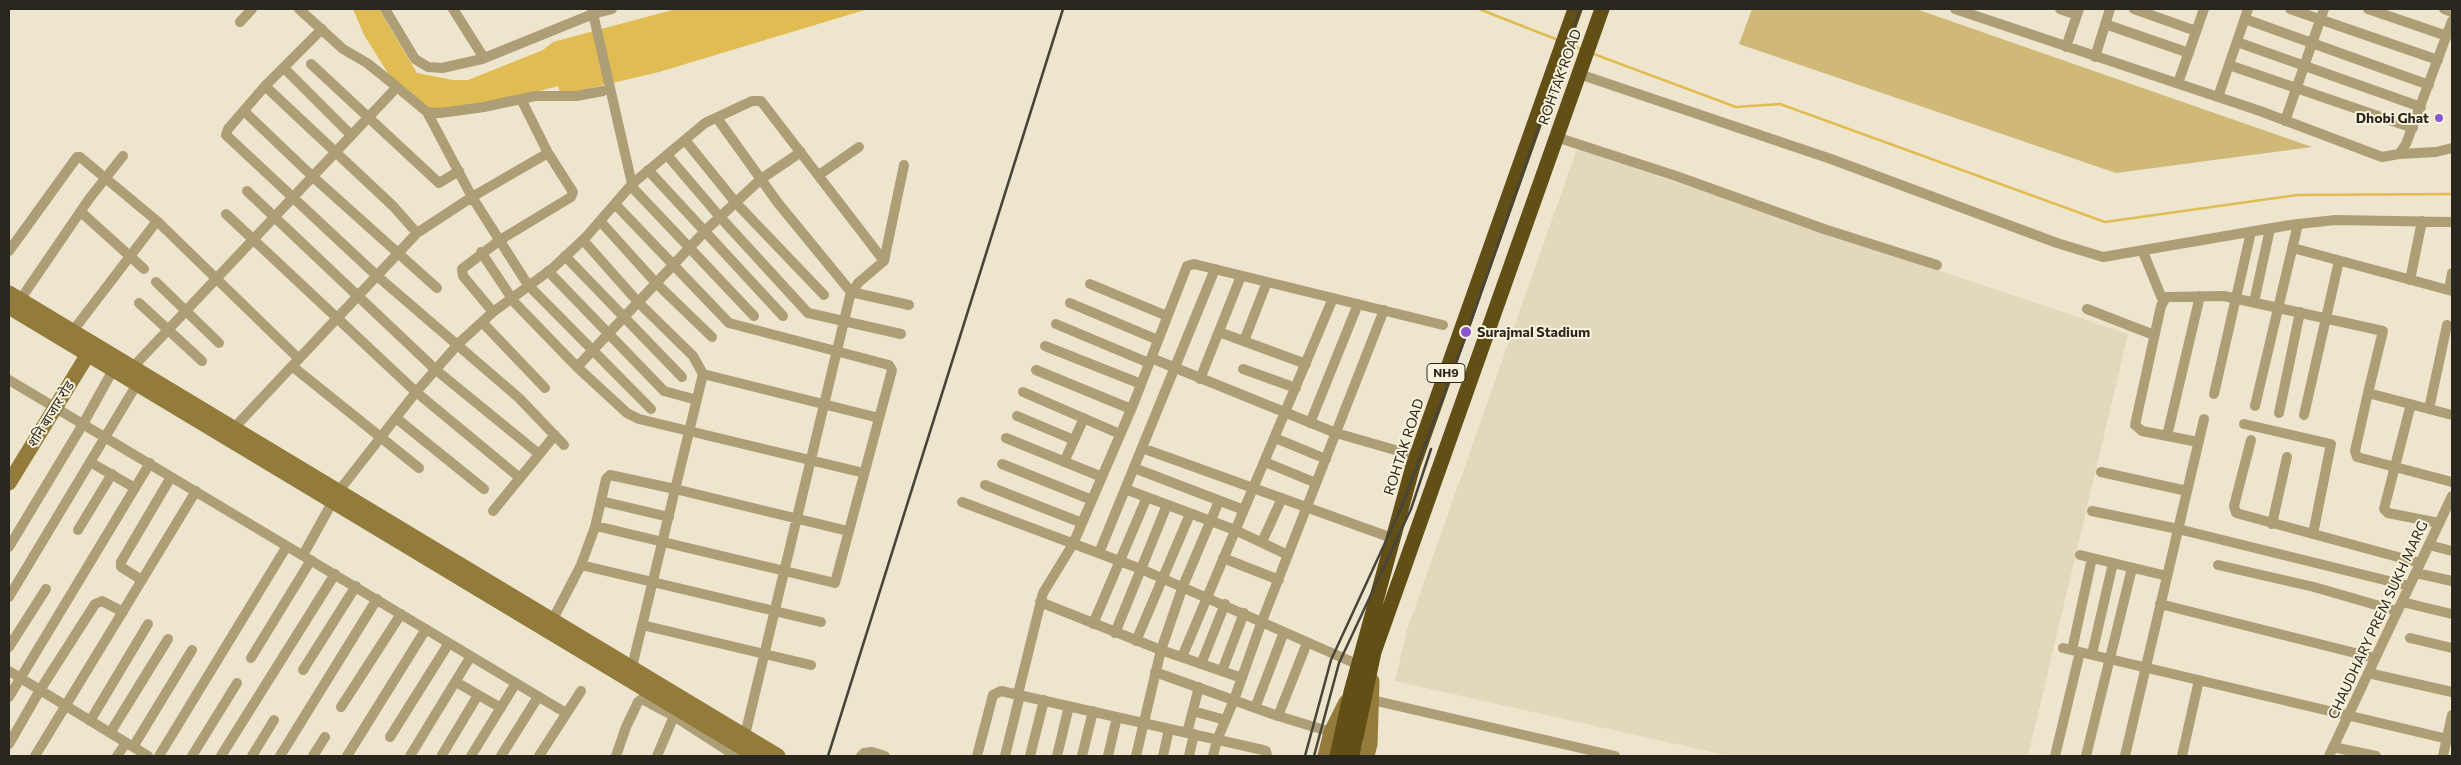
<!DOCTYPE html>
<meta charset="utf-8">
<style>
body{margin:0}
#map{position:relative;width:2461px;height:765px;overflow:hidden;background:#ede5ce;font-family:Commissioner,sans-serif}
canvas{display:block}
.frame{position:absolute;inset:0;border:10px solid #29261e;pointer-events:none}
</style>
<div id="map">
<canvas width="2461" height="765"></canvas>
<div class="frame"></div>
</div>
<script>
const context = document.querySelector('canvas').getContext('2d');
context.lineJoin = 'round';
function paint(path, color) {
  context.fillStyle = color;
  context.fill(path, 'evenodd');
}
function poly(rows) {
  const path = new Path2D();
  for (const r of rows) {
    path.moveTo(r[0], r[1]);
    for (let i = 2; i < r.length; i += 2) path.lineTo(r[i], r[i + 1]);
  }
  return path;
}
function stroke(path, color, width, dash) {
  context.strokeStyle = color;
  context.lineWidth = width;
  context.lineCap = dash ? 'butt' : 'round';
  context.setLineDash(dash || []);
  context.stroke(path);
}
function drawText(font, color, halo, rows, align = 'center') {
  context.font = font + ' Commissioner,"Noto Sans Devanagari",sans-serif';
  context.lineWidth = 4;
  context.setLineDash([]);
  context.textBaseline = 'middle';
  context.strokeStyle = halo;
  context.fillStyle = color;
  for (const [text, x, y, turn = 0] of rows) {
    context.save();
    context.translate(x, y);
    context.rotate((+turn || 0) * Math.PI / 180);
    context.textAlign = isNaN(turn) ? turn : align;
    if (halo) context.strokeText(text, 0, 0);
    context.fillText(text, 0, 0);
    context.restore();
  }
}
paint(poly([
 [1577,149,2128,334,2028,756,1729,756,1395,681,1407,630]
]), '#e2d8bb');
paint(poly([
 [1752,9,1916,9,2312,147,2116,173,1739,44]
]), '#d0b877');
paint(poly([
 [353,9,379,9,417,73,453,80,468,80,543,50,553,42,676,9,868,9,659,72,561,95,558,86,475,108,437,112,415,102,391,78,364,35]
]), '#e0bc53');
stroke(poly([
 [1479,9,1558,40],
 [1568,44,1581,49],
 [1591,53,1736,107,1780,104,2105,222,2297,195,2452,194]
]), '#e0bc53', 2.5);
stroke(poly([
 [299,9,343,49,367,63,397,87],
 [385,9,415,59,428,67,442,68,482,59,593,14,612,9],
 [453,9,484,58],
 [592,9,632,184],
 [1955,9,2260,111,2382,157,2399,154,2406,144,2452,21],
 [2060,9,2077,15],
 [2134,9,2196,31],
 [2290,9,2438,60],
 [2368,9,2447,36],
 [2444,9,2452,12],
 [2245,19,2429,85],
 [240,22,252,9],
 [2105,24,2189,53],
 [322,29,265,86,228,129,226,135,376,275,519,398,564,445],
 [2237,42,2421,107],
 [2066,47,2079,9],
 [2095,57,2110,9],
 [311,64,439,183,459,171],
 [2229,65,2413,128],
 [284,68,351,135],
 [1579,74,1831,159,2057,243,2103,257,2290,225,2335,220,2452,222],
 [2178,83,2204,9],
 [265,86,393,206,417,233],
 [2218,97,2248,9],
 [244,111,312,176,437,288],
 [427,112,472,197,528,285,651,409],
 [717,118,778,203,851,292,909,305],
 [2285,121,2324,9],
 [1556,137,1676,176,1824,229,1937,265],
 [685,140,736,203,824,295],
 [2399,154,2436,152,2452,148],
 [667,155,720,217,808,313,901,334],
 [648,170,783,316],
 [819,175,859,147],
 [631,186,754,316],
 [247,191,436,370,539,454],
 [81,212,144,269],
 [226,214,416,392,520,478],
 [600,221,656,283,712,337],
 [583,240,638,302,693,356,703,374],
 [2293,248,2452,291],
 [9,251,77,157,80,157,157,221,299,359],
 [481,252,515,303,577,367,627,413,639,419,864,473],
 [2143,252,2163,301],
 [565,256,682,377],
 [548,271,664,391,697,400],
 [2410,280,2422,221],
 [156,282,219,343],
 [1090,284,1167,316],
 [2449,290,2452,273],
 [20,300,89,199,123,156],
 [2254,302,2270,229],
 [139,303,202,361],
 [1070,303,1158,340],
 [2087,309,2154,335],
 [493,312,463,276,462,269,500,240,571,197,573,192,548,153],
 [482,322,545,388],
 [1056,324,1149,363],
 [72,332,157,221],
 [1219,332,1306,364],
 [1244,341,1267,282],
 [1045,346,1141,384],
 [1151,358,1336,433,1416,456],
 [292,366,419,468],
 [577,367,708,228,761,179,801,152],
 [132,368,397,87,427,112,440,113,484,107,535,96,576,96,603,91],
 [1243,369,1296,388],
 [1036,370,1131,409],
 [1200,379,1241,276],
 [9,380,566,713],
 [1023,392,1120,434],
 [2368,393,2355,451,2357,457,2452,482],
 [2214,394,2251,232],
 [2411,404,2384,509,2388,513,2439,523],
 [2255,406,2298,224],
 [2429,409,2447,325],
 [2279,413,2300,312],
 [2304,415,2339,261],
 [1017,416,1074,440],
 [396,418,484,489],
 [1310,423,1358,304],
 [2244,424,2331,444,2313,534],
 [233,429,417,233,472,197,548,153,521,99],
 [2167,436,2200,296],
 [1006,438,1102,477],
 [1275,438,1326,459],
 [2251,440,2234,506,2236,513,2420,563],
 [2198,442,2142,431,2135,425,2161,306,2166,297,2224,296,2383,331,2368,393,2452,415],
 [1142,448,1392,538],
 [90,462,135,488],
 [1064,462,1084,418],
 [1265,462,1316,483],
 [1002,464,1092,500],
 [1134,468,1244,510],
 [2101,472,2187,491],
 [985,485,1082,523],
 [1125,489,1235,530,1288,555],
 [601,501,669,517],
 [962,502,1141,569,1359,665],
 [493,511,555,435],
 [2092,511,2178,529,2409,586],
 [2272,524,2287,457],
 [596,526,835,583,892,370,889,365,729,323,615,204],
 [78,530,112,474],
 [1262,542,1282,498],
 [2429,545,2452,551],
 [9,547,83,424,113,370],
 [1099,553,1215,269],
 [303,555,338,492,416,392,459,343,493,312,553,268,586,237,632,184,705,123,752,101,761,101,884,261],
 [2080,555,2167,576],
 [1223,558,1279,580],
 [581,565,821,622],
 [2218,565,2314,587,2397,611],
 [2416,573,2452,581],
 [142,580,121,567,121,562,171,477],
 [9,597,137,384],
 [1040,602,1161,650,1242,678],
 [2402,602,2452,614],
 [2160,604,2375,658],
 [553,619,581,565,595,527,606,479,610,475,675,489,848,531],
 [1093,624,1147,497],
 [642,625,811,665],
 [1115,633,1167,505],
 [2410,638,2452,648],
 [1136,641,1190,514],
 [9,647,46,589],
 [2063,648,2452,740],
 [2072,650,2092,558],
 [2092,654,2113,563],
 [1182,657,1333,298],
 [251,658,311,560],
 [1201,664,1225,604],
 [632,667,703,374,879,418],
 [303,670,356,586],
 [9,671,148,756],
 [1222,671,1244,613],
 [1155,672,1278,716,1331,732],
 [2368,673,2452,692],
 [456,682,501,708],
 [1018,694,1043,593,1073,544,1133,405,1187,266,1194,264,1443,325],
 [9,697,150,463],
 [1372,700,1615,756],
 [341,707,401,614],
 [1255,708,1284,632],
 [1193,711,1225,720],
 [1278,716,1307,643],
 [90,721,148,624],
 [110,733,168,639],
 [1187,733,1199,687],
 [745,735,850,296,858,283,884,261,904,165],
 [390,737,449,643],
 [9,744,40,690,95,604,102,601,123,612],
 [133,747,192,650],
 [2333,747,2376,756],
 [442,755,478,695],
 [35,756,196,491],
 [117,756,126,743],
 [159,756,287,546],
 [192,756,237,683],
 [221,756,335,574],
 [252,756,274,720],
 [280,756,377,599],
 [313,756,325,737],
 [347,756,426,629],
 [410,756,471,656],
 [471,756,516,683],
 [501,756,538,697],
 [539,756,581,691],
 [616,756,626,727,638,702,642,699,674,716,736,756],
 [657,756,674,716],
 [861,756,864,753,872,752,885,756],
 [977,756,993,695,1001,691,1263,750,1266,751,1267,756],
 [1005,756,1020,695],
 [1030,756,1044,700],
 [1057,756,1069,706],
 [1082,756,1093,711],
 [1108,756,1117,717],
 [1136,756,1161,650,1183,586,1219,501],
 [1163,756,1169,729],
 [1189,756,1194,734],
 [1213,756,1217,740,1234,700,1262,621,1384,310],
 [2055,756,2080,652],
 [2086,756,2132,568],
 [2125,756,2204,419],
 [2182,756,2199,680],
 [2329,756,2452,496],
 [2443,756,2452,715]
]), '#ad9e76', 10);
stroke(poly([
 [9,293,778,756],
 [9,307,756,756],
 [9,483,93,346],
 [1325,756,1331,732,1346,702],
 [1367,756,1370,744,1372,681]
]), '#927b3b', 15);
stroke(poly([
 [1337,756,1351,692,1413,466,1575,9],
 [1352,756,1374,652,1602,9]
]), '#624f16', 15);
stroke(poly([
 [828,756,1063,9],
 [1305,756,1331,660,1402,506,1467,333,1580,9],
 [1314,756,1339,663,1411,509,1431,449]
]), '#474439', 2.5);
for (const [x, y, r, color] of [
 [2439,118,5,"#8a56cf"],
 [1466,332,6,"#8a56cf"]
]) {
  const dot = new Path2D();
  dot.arc(x, y, r, 0, 2 * Math.PI);
  context.fillStyle = color;
  context.fill(dot);
  stroke(dot, '#faf2db', 2);
}
for (const [x, y, w] of [
 [1446,373,38]
]) {
  const box = new Path2D();
  box.roundRect(x - w / 2, y - 9.5, w, 19, 4);
  context.fillStyle = '#faf2db';
  context.fill(box);
  stroke(box, '#29261e', 1);
}
drawText('bold 12px', '#29261e', null, [
 ["NH9",1446,373]
]);
drawText('14px', '#29261e', '#faf2db', [
 ["ROHTAK ROAD",1560,77,-70],
 ["शनि बाजार रोड",51,414,-58],
 ["ROHTAK ROAD",1404,447,-72],
 ["CHAUDHARY PREM SUKH MARG",2378,620,-65]
]);
drawText('bold 14px', '#29261e', '#faf2db', [
 ["Dhobi Ghat",2429,118],
 ["Surajmal Stadium",1477,332,"left"]
], 'right');
</script>
